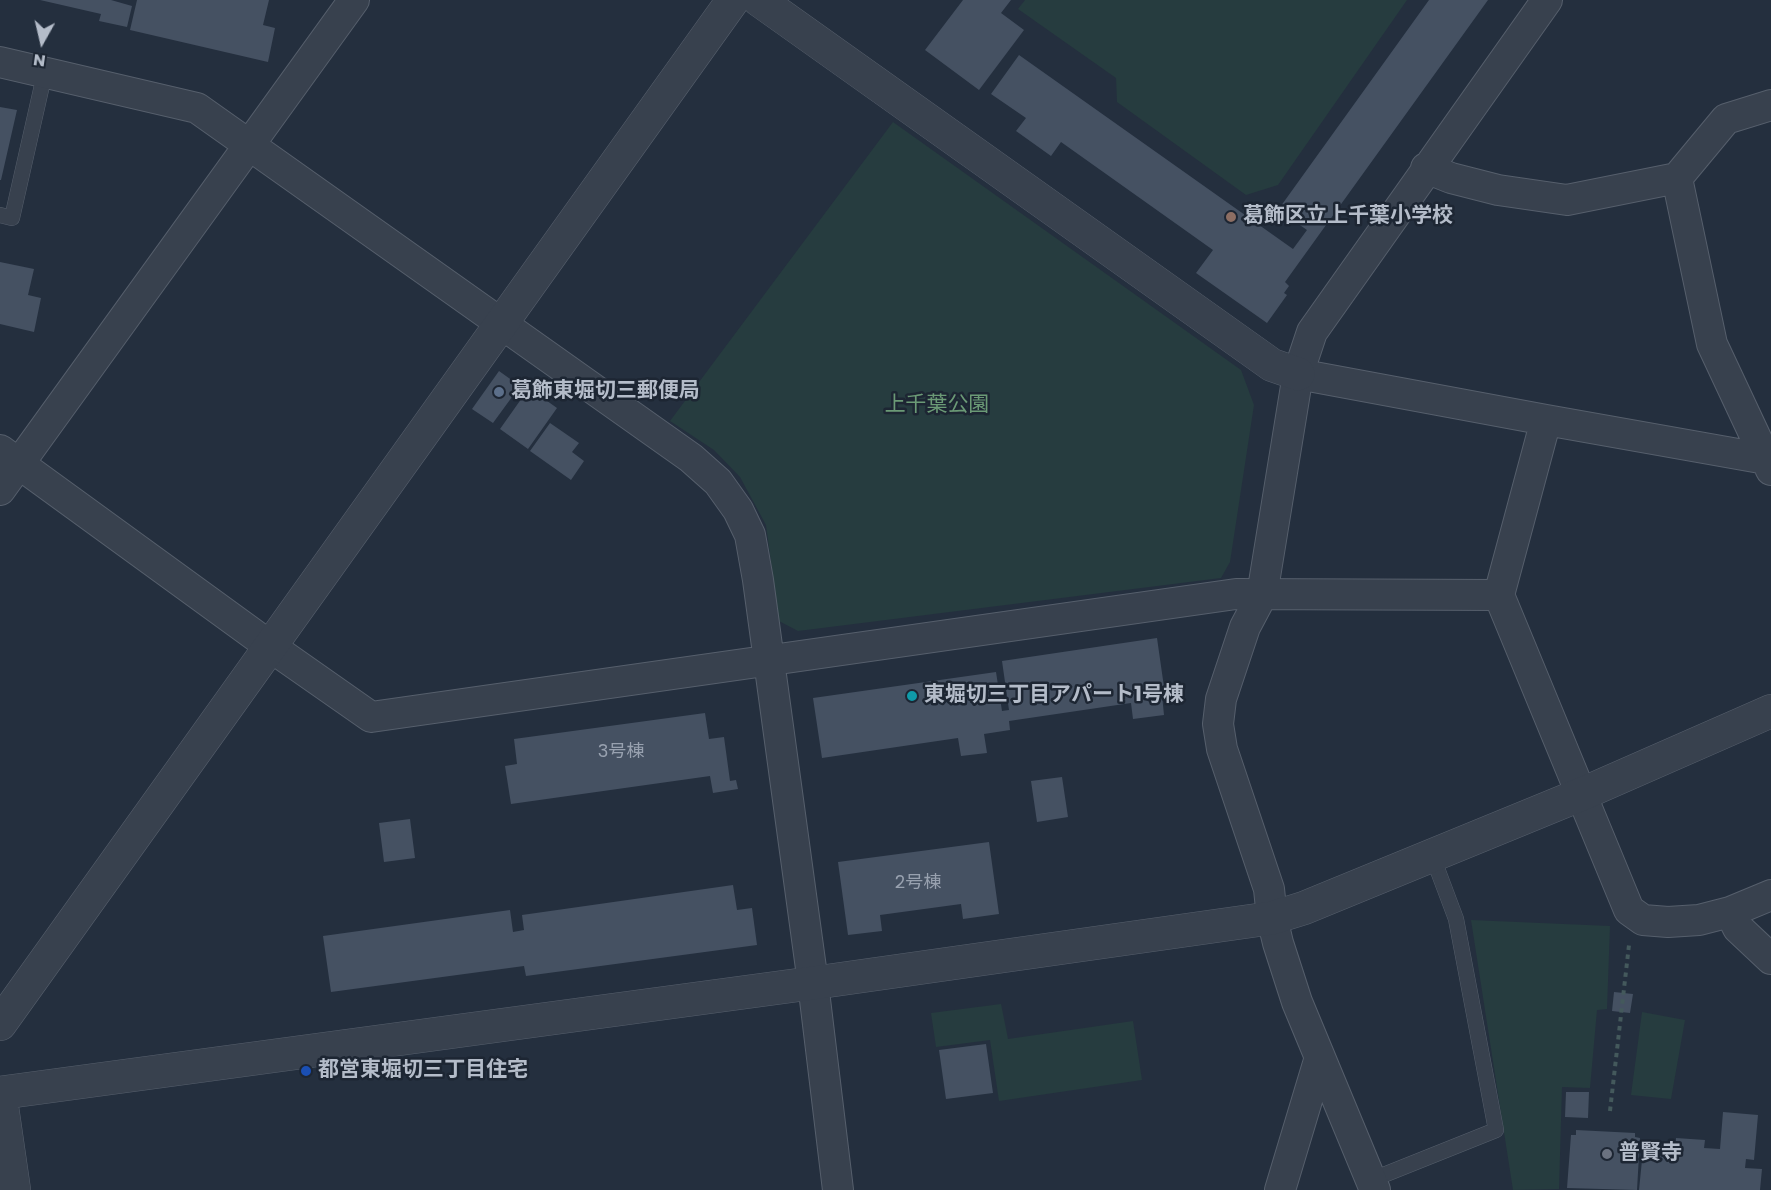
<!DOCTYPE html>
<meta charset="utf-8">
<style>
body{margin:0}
#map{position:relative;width:1771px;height:1190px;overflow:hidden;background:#242f3e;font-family:Poppins,sans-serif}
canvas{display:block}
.north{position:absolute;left:12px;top:12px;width:60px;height:60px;-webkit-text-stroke:4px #1d2633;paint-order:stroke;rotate:188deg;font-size:16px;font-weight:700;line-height:24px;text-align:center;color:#b4bcc9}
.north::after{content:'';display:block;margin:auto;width:21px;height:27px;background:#b4bcc9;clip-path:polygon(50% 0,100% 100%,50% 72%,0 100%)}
</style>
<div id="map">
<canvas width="1771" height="1190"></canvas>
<div class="north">N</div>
</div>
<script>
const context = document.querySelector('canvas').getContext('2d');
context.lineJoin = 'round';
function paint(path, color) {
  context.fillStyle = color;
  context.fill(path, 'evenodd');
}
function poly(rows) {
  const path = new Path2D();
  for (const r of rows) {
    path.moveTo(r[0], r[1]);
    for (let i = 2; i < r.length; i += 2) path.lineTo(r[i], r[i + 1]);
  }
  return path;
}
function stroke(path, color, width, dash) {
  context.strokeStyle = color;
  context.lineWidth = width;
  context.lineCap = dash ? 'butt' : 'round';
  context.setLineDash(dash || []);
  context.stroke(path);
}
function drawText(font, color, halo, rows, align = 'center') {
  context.font = font + ' Poppins,"Noto Sans JP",sans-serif';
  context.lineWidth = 5;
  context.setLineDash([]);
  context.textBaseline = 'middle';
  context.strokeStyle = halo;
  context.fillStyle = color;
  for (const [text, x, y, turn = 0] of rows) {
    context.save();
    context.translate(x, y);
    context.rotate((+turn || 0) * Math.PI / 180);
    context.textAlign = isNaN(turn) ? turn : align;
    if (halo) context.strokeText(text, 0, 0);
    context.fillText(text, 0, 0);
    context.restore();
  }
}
paint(poly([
 [1025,0,1407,0,1278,185,1246,195,1117,102,1116,78,1018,9],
 [893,122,1241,370,1254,405,1230,562,1221,578,798,631,779,621,766,525,740,477,714,450,670,421],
 [1471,920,1610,926,1607,1009,1597,1010,1590,1088,1562,1087,1559,1189,1513,1190],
 [1001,1004,1008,1039,1133,1021,1142,1080,999,1101,990,1040,936,1047,931,1013],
 [1642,1012,1685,1020,1671,1099,1631,1095]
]), '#263c3f');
paint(poly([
 [40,0,111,0,132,6,127,27,99,21,101,14],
 [137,0,269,0,263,25,275,28,268,62,130,30],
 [963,0,1011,0,1001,13,1024,30,979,90,925,50],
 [1429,0,1488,0,1285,282,1289,286,1284,293,1287,295,1267,323,1196,273,1213,250,1061,142,1051,156,1016,131,1026,118,991,94,1019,55,1293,249,1307,230,1278,210],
 [0,107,17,110,1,180,0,180],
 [0,262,34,269,28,295,41,298,34,332,0,324],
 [499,371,520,386,493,423,472,409],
 [529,388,557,408,528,449,500,429],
 [550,423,579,443,572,452,584,461,571,480,530,451],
 [1157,638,1165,694,1162,695,1164,715,1133,719,1131,703,1009,721,1010,730,984,734,987,753,961,756,958,738,822,758,813,698,996,672,1002,711,1009,710,1002,661],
 [705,713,709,739,724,737,730,781,736,780,738,789,713,793,710,776,511,804,505,766,517,764,514,739],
 [1062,777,1068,817,1037,822,1031,781],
 [410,819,415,858,384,862,379,823],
 [989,842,999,914,963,919,961,904,880,915,882,931,848,935,838,862],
 [733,885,737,910,752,908,757,945,526,976,524,966,331,992,323,936,510,910,513,932,524,930,522,915],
 [1614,992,1633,994,1630,1013,1612,1011],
 [986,1044,993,1093,946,1099,939,1050],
 [1566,1092,1589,1092,1588,1118,1565,1117],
 [1723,1112,1758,1115,1754,1160,1746,1159,1745,1168,1762,1169,1760,1190,1639,1190,1643,1150,1659,1152,1660,1143,1676,1145,1676,1138,1705,1140,1704,1148,1720,1149],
 [1576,1130,1635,1133,1635,1137,1640,1138,1637,1190,1567,1188,1571,1135,1576,1135]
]), '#455162');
const service = poly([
 [0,215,12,218,45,72],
 [1371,1180,1496,1130,1456,919,1432,855]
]);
const minor = poly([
 [0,62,197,108,691,458,718,482,738,510,750,535,758,580,813,983,838,1190],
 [1771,105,1726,119,1677,178,1712,344,1771,470],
 [1426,168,1451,178,1498,190,1567,200,1677,178],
 [1298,374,1546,420,1766,459,1771,458],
 [1546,420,1499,595,1629,910,1643,920,1668,922,1699,920,1730,912],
 [0,450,271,647,371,717,1236,594,1499,595],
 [0,490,354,0],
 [1771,895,1730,912,1738,928,1771,959],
 [1280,1190,1320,1057],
 [1375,1190,1297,1002,1278,943,1272,918,1269,889,1222,749,1218,724,1221,699,1245,627,1262,595,1298,374,1312,332,1547,0]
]);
const tertiary = poly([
 [759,0,1272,365,1298,374],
 [0,1024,733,0],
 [0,1093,813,983,1272,918,1304,908,1582,794,1771,711],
 [0,1093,14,1190]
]);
stroke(service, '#565f6c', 16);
stroke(minor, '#565f6c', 32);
stroke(tertiary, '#565f6c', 34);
stroke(poly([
 [1610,1111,1629,945]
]), '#44595c', 4, [4.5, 4.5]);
stroke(service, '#38414e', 15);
stroke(minor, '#38414e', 30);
stroke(tertiary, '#38414e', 33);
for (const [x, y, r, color] of [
 [1231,217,6,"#8d6e63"],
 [499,392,6,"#5c6f8a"],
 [912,696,6,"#0f9aa8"],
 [306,1071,6,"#1a4fb4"],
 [1607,1154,6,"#6b7280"]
]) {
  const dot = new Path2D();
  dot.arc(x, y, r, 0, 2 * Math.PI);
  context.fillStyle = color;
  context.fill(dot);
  stroke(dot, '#1d2633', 2);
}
drawText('18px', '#98a1af', null, [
 ["3号棟",621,752],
 ["2号棟",918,883]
]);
drawText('bold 21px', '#b4bcc9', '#1d2633', [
 ["葛飾区立上千葉小学校",1243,217],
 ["葛飾東堀切三郵便局",511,392],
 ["東堀切三丁目アパート1号棟",924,696],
 ["都営東堀切三丁目住宅",318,1071],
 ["普賢寺",1619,1154]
], 'left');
drawText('21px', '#6b9a76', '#1d2633', [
 ["上千葉公園",937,406]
]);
</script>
